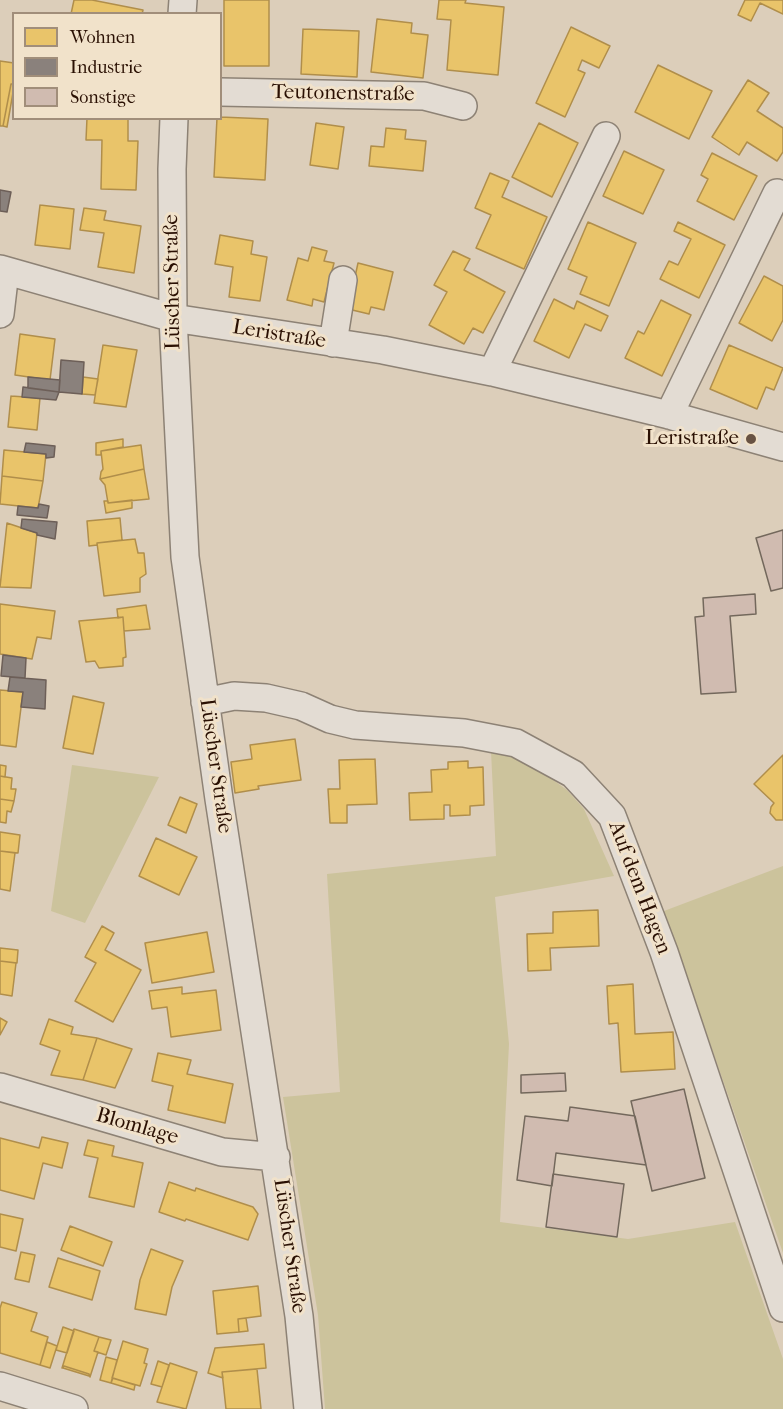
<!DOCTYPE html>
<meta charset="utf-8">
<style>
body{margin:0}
#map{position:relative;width:783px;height:1409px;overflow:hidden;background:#dcceba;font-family:"IM FELL French Canon",serif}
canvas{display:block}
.legend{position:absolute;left:12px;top:12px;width:210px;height:108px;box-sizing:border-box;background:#f1e2ca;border:2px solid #a18e7a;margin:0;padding:8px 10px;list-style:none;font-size:18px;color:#2a1003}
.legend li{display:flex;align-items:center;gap:12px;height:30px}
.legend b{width:30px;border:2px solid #a18e7a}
</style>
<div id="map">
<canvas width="783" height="1409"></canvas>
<ul class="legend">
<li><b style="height:16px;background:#e9c46a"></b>Wohnen</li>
<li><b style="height:16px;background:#8a817c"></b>Industrie</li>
<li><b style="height:16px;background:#d0bbb0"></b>Sonstige</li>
</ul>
</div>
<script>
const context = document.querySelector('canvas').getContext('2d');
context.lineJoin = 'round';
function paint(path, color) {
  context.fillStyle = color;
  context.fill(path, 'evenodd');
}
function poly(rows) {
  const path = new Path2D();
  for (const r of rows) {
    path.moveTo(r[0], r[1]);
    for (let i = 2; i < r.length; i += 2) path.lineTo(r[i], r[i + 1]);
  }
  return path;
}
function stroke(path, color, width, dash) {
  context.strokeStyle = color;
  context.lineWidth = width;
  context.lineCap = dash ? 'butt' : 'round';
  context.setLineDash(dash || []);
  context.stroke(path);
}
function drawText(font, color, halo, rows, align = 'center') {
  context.font = font + ' "IM FELL French Canon",serif';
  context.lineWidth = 6;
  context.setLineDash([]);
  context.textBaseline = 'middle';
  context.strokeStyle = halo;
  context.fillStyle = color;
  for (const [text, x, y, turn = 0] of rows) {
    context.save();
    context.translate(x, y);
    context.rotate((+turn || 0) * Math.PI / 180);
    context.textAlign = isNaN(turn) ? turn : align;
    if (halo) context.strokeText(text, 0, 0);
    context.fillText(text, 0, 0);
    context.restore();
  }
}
paint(poly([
 [491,751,519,759,545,774,567,790,584,809,614,876,495,897,509,1044,500,1222,628,1239,735,1222,783,1359,783,1409,325,1409,318,1315,283,1097,340,1092,327,874,496,856],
 [72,765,159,777,85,923,51,911],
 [783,866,783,1253,664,911]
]), '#ccc39c');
const homes = poly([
 [74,0,92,0,143,10,142,14,71,14,74,0],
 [224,0,269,0,269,66,224,66,224,0],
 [439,0,466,0,465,3,504,7,498,75,447,70,451,20,437,19,439,0],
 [745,0,783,0,783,14,760,3,751,21,738,15,745,0],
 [377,19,412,23,411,33,428,35,423,78,371,72,377,19],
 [571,27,610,46,599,68,582,60,578,70,585,73,565,117,536,103,571,27],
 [303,29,359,31,357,77,301,74,303,29],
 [0,61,14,63,14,84,11,84,3,126,0,126,0,61],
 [658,65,712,91,689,139,635,112,658,65],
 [748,80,769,93,757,111,783,128,783,152,777,161,747,142,739,155,712,137,748,80],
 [11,84,14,84,14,87,7,127,3,126,11,84],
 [220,117,268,119,265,180,214,177,217,118,220,117],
 [87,118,128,118,128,141,138,141,136,190,101,189,102,140,86,140,87,118],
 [316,123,344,127,338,169,310,165,316,123],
 [539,123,578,143,552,197,512,177,539,123],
 [386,128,406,130,405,139,426,141,423,171,369,166,371,146,384,147,386,128],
 [624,151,664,170,643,214,603,196,624,151],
 [712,153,757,176,734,220,697,201,708,179,701,175,712,153],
 [490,173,509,181,502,197,547,217,524,269,476,248,491,215,475,208,490,173],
 [40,205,74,209,70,249,35,245,40,205],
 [84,208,106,211,104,220,141,226,134,273,98,267,104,233,80,230,84,208],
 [588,222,636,243,609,306,580,294,587,277,568,269,588,222],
 [678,222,725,245,699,298,660,279,669,261,678,265,691,239,674,231,678,222],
 [220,235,253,241,251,254,267,257,260,301,229,297,233,267,215,264,220,235],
 [312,247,327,251,324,261,334,263,324,302,313,299,312,306,287,300,298,258,308,261,312,247],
 [453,251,470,259,464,270,505,292,483,333,473,328,464,344,429,325,447,292,434,285,453,251],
 [358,263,393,272,384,310,371,307,369,314,348,309,358,263],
 [764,276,783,286,783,320,772,341,739,323,764,276],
 [554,299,574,309,577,301,608,316,601,331,585,324,569,358,534,341,554,299],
 [661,300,691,315,662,376,625,358,638,331,644,334,661,300],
 [20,334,55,339,50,380,15,375,20,334],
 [103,345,137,350,126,407,94,403,103,345],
 [729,345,783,368,774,390,766,387,757,409,710,389,729,345],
 [83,377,98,379,95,395,82,394,83,377],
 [11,396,40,398,37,430,8,427,11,396],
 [123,439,123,447,101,451,101,455,96,455,96,443,123,439],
 [141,445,144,469,100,479,101,472,103,469,101,451,141,445],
 [4,450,46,454,43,481,2,476,4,450],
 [144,469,149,499,108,503,105,485,100,479,144,469],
 [2,476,43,481,38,508,0,504,2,476],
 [132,500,132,508,106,513,104,501,108,501,108,503,132,500],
 [120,518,122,540,97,543,97,545,89,546,87,521,120,518],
 [7,523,37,533,31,588,0,587,7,523],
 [135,539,138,553,144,553,146,574,140,578,140,592,104,596,97,543,135,539],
 [0,604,55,611,51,639,37,637,32,659,0,654,0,604],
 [146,605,150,629,124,631,123,617,118,618,117,609,146,605],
 [123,617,126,657,123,658,123,666,99,668,95,661,86,662,79,621,123,617],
 [0,690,23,692,16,747,0,745,0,690],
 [73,696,104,703,93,754,63,748,73,696],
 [295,739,301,780,258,786,259,789,235,793,231,762,252,759,250,745,295,739],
 [783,755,783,820,776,820,770,813,771,807,774,803,754,784,783,755],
 [375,759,377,804,347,805,347,823,330,823,328,789,340,789,339,760,375,759],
 [468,761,468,768,483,767,484,805,470,806,470,815,450,816,450,805,444,805,444,819,410,820,409,793,432,792,431,770,448,769,448,762,468,761],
 [0,765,6,766,5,777,0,776,0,765],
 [0,776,12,778,11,789,16,789,14,801,0,799,0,776],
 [180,797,197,804,186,833,168,825,180,797],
 [0,799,14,801,11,812,7,811,6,823,0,822,0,799],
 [0,832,20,835,18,853,0,851,0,832],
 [156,838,197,857,179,895,139,876,156,838],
 [0,851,15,853,10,891,0,889,0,851],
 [598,910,599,946,550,948,551,970,528,971,527,934,553,933,553,912,598,910],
 [102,926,114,933,105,950,141,970,113,1022,75,1001,96,963,85,957,102,926],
 [207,932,214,972,152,983,145,943,207,932],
 [0,948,18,950,17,963,0,961,0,948],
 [0,961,16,963,12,996,0,994,0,961],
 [633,984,635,1034,673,1032,675,1069,621,1072,618,1023,609,1024,607,986,633,984],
 [182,987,182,994,216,990,221,1030,171,1037,167,1007,152,1009,149,991,182,987],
 [0,1018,7,1022,0,1035,0,1018],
 [49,1019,73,1027,71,1034,97,1038,83,1080,51,1075,60,1051,40,1044,49,1019],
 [97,1038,132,1049,115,1088,83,1080,97,1038],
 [158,1053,191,1060,187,1074,233,1084,225,1123,168,1110,173,1086,152,1081,158,1053],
 [42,1137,68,1143,62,1168,43,1163,34,1199,0,1190,0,1138,39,1148,42,1137],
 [88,1140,114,1146,112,1156,143,1163,134,1207,89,1197,98,1158,84,1155,88,1140],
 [169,1182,195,1191,196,1188,253,1207,258,1214,248,1240,186,1219,185,1221,159,1212,169,1182],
 [0,1214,23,1219,16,1251,0,1247,0,1214],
 [70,1226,112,1242,103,1266,61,1250,70,1226],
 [151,1249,183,1261,172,1287,166,1315,135,1309,140,1280,151,1249],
 [21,1252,35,1255,29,1282,15,1279,21,1252],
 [58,1258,100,1271,92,1300,49,1287,58,1258],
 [258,1286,261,1316,238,1319,239,1332,217,1334,213,1291,258,1286],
 [2,1302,37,1313,31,1331,48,1337,40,1365,0,1353,0,1308,2,1302],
 [246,1318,248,1331,239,1332,238,1319,246,1318],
 [63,1327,74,1331,67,1353,56,1350,63,1327],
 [74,1329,99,1337,94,1351,98,1352,90,1377,89,1374,64,1366,62,1368,74,1329],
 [99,1337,111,1340,106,1355,94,1351,99,1337],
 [123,1341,148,1349,144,1363,147,1364,140,1386,112,1378,123,1341],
 [47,1342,57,1346,50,1368,40,1365,47,1342],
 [264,1344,266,1368,222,1372,223,1378,208,1373,215,1348,264,1344],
 [106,1357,117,1360,111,1383,100,1380,106,1357],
 [158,1361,169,1365,162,1387,151,1384,158,1361],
 [170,1363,197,1372,186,1409,157,1402,170,1363],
 [64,1366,89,1374,89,1376,63,1368,64,1366],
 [257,1369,261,1409,226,1409,222,1372,257,1369],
 [113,1378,135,1385,134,1390,111,1383,113,1378]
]);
paint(homes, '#e9c46a');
stroke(homes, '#b08e4b', 1.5);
const industry = poly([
 [0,190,11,192,7,212,0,211,0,190],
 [61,360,84,362,82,394,59,392,61,360],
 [28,377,60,380,59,392,28,388,28,377],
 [23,387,59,392,56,400,22,397,23,387],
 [26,443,55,446,54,457,46,458,46,454,24,452,26,443],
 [39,504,49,506,47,518,17,515,18,506,38,508,39,504],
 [22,519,57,522,55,539,37,535,37,533,21,528,22,519],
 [3,655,26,658,25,678,1,676,3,655],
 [10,677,46,680,45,709,21,707,23,692,8,691,10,677]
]);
paint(industry, '#8a817c');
stroke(industry, '#6d5f58', 1.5);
const building = poly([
 [783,530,783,588,771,591,756,538,783,530],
 [755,594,756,614,730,616,736,692,701,694,695,617,704,616,703,598,755,594],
 [565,1073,566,1091,521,1093,521,1075,565,1073],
 [684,1089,705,1178,652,1191,631,1101,684,1089],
 [570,1107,635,1116,646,1165,556,1153,552,1186,517,1180,525,1116,568,1121,570,1107],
 [553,1174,624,1184,617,1237,546,1227,553,1174]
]);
paint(building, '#d0bbb0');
stroke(building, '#73685c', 1.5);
const minor = poly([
 [182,14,183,0],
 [220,92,424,96,463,106],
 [174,118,172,169,173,318,185,557,219,799,299,1316,308,1409],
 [0,269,173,318,383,350,492,372,669,415,783,447],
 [0,314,5,271],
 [333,343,343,280],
 [492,372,606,136],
 [669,415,777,193],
 [205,702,234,696,266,698,301,706,330,719,355,725,464,733,516,743,573,774,612,816,664,952,783,1308],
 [0,1087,222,1152,276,1157],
 [0,1386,74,1409]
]);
stroke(minor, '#8d8275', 30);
stroke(minor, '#e3dcd3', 27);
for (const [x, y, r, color] of [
 [751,439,6,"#685243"]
]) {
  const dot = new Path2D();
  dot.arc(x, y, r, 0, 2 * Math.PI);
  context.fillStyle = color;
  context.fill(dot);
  stroke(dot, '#f1e2ca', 2);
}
drawText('21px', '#2a1003', '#f1e2ca', [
 ["Teutonenstraße",343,94,1],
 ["Lüscher Straße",173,282,-91],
 ["Leristraße",279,335,9],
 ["Lüscher Straße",215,766,82],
 ["Auf dem Hagen",639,888,69],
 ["Blomlage",137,1127,16],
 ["Lüscher Straße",289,1246,82]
]);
drawText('21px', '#2a1003', '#f1e2ca', [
 ["Leristraße",739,439]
], 'right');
</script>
